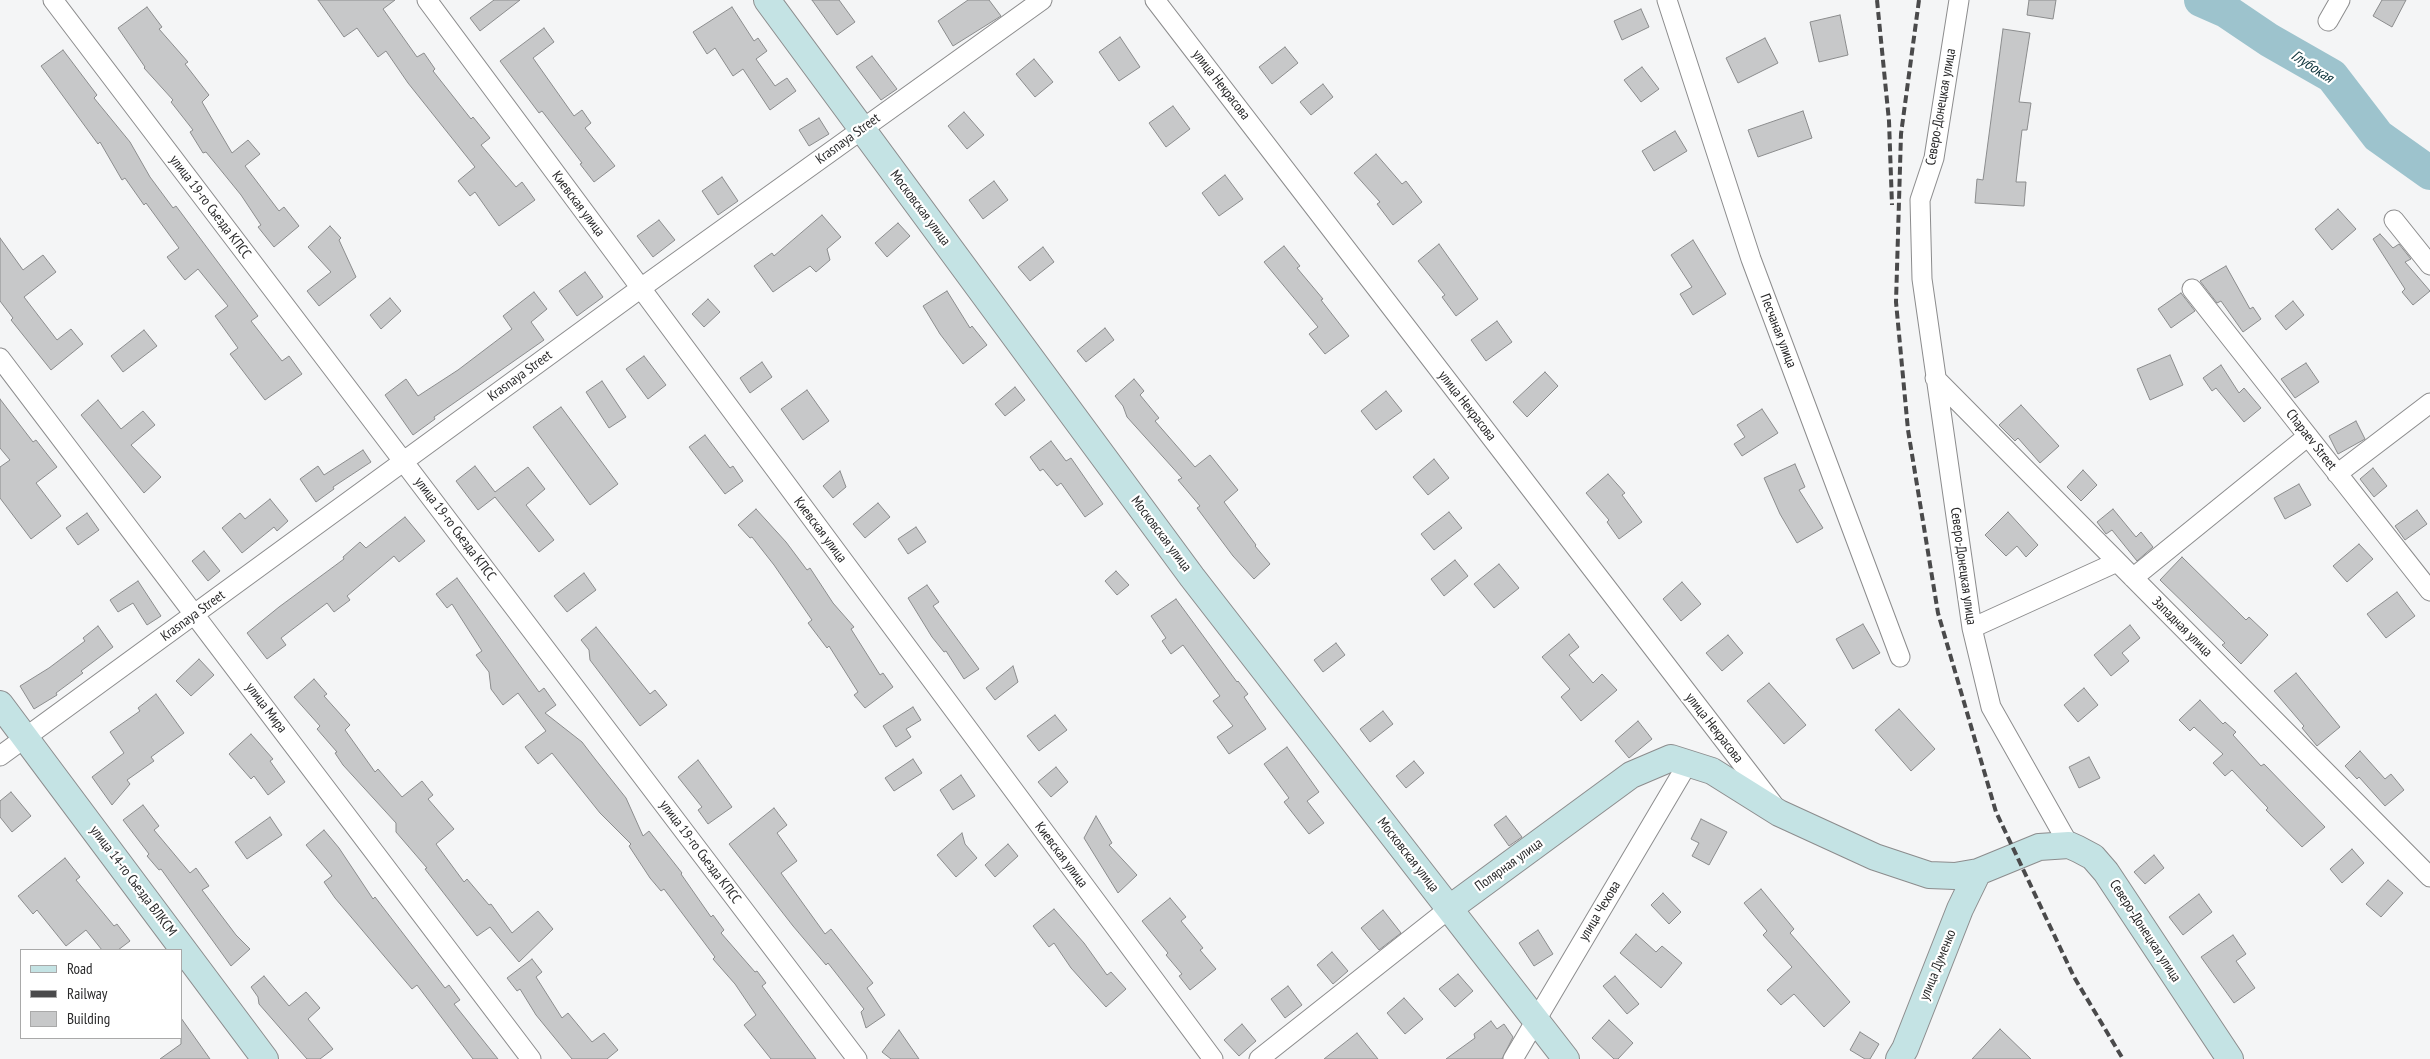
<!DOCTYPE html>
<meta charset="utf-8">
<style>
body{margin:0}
#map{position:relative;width:2430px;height:1059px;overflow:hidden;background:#f4f5f6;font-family:"PT Sans Narrow",sans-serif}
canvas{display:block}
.legend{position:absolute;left:20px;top:949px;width:162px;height:90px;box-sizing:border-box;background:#fff;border:1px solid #a9a9a9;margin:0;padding:6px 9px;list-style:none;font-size:15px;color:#282829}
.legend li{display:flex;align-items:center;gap:10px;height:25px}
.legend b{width:25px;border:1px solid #a9a9a9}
</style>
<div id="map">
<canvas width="2430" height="1059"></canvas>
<ul class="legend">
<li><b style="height:6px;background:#c4e3e4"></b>Road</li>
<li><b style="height:6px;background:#4a4a4b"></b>Railway</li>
<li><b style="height:14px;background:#c7c8c9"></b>Building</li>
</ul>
</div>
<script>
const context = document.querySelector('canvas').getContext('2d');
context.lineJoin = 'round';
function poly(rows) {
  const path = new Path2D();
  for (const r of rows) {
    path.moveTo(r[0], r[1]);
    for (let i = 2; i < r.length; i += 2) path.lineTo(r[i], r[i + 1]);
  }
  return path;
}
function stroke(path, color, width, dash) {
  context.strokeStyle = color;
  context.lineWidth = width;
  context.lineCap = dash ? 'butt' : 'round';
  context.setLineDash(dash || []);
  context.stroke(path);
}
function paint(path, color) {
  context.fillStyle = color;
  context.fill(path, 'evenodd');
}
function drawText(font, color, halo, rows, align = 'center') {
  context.font = font + ' "PT Sans Narrow",sans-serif';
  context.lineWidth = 4.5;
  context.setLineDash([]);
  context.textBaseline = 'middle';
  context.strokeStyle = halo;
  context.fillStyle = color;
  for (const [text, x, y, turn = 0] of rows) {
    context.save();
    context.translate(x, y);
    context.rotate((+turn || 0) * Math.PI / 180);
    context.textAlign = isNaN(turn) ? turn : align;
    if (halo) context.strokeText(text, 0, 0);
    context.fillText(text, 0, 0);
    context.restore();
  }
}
stroke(poly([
 [2201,0,2226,11,2269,40,2332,76,2378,136,2430,173]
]), '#9dc3cd', 34);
const building = poly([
 [318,0,395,0,383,9,417,57,424,53,435,69,433,71,471,119,473,117,490,138,481,145,516,187,522,182,535,200,499,226,475,192,470,196,458,181,475,167,408,83,386,51,378,57,357,28,344,37,318,0],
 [494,0,520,0,480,31,470,18,494,0],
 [812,0,839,0,855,22,837,35,812,0],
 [968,0,989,0,1001,16,953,46,938,21,968,0],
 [2029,0,2056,0,2053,19,2027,15,2029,0],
 [2382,0,2406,0,2392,27,2373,16,2382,0],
 [147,7,162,27,159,29,188,62,185,64,209,95,202,102,232,153,248,140,260,154,245,166,279,211,284,207,299,226,274,247,258,227,261,225,241,195,206,152,203,153,190,132,193,130,171,102,173,100,144,68,145,67,118,28,147,7],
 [732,7,754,41,758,38,767,51,756,59,775,86,787,78,796,91,770,110,743,69,733,76,715,48,707,54,693,32,732,7],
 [1641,9,1649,27,1622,40,1614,21,1641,9],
 [1840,15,1848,55,1819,62,1810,22,1840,15],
 [544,28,554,42,533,58,574,116,582,110,591,123,585,128,615,166,594,182,580,164,582,163,542,111,539,113,500,61,544,28],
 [2003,29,2030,33,2019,102,2031,103,2027,130,2022,130,2016,182,2026,182,2024,206,1975,203,1977,179,1983,180,2003,29],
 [1120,37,1140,67,1119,81,1099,52,1120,37],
 [1765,38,1778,63,1738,83,1726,58,1765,38],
 [1285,47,1298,63,1272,84,1259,67,1285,47],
 [63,50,97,95,94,98,130,142,150,177,173,208,176,206,258,316,251,321,282,361,289,356,302,374,265,400,230,354,238,348,215,316,228,306,198,269,185,280,167,257,179,248,146,203,144,205,125,178,122,180,100,142,98,144,41,66,63,50],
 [872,56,897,89,881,100,856,67,872,56],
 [1034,59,1053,82,1035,97,1016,74,1034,59],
 [1642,67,1659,89,1641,102,1624,80,1642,67],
 [1323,84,1333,97,1311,115,1300,102,1323,84],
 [1173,106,1190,129,1166,147,1149,123,1173,106],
 [1803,111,1812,138,1758,157,1748,130,1803,111],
 [964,112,984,135,967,149,948,126,964,112],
 [819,118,829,134,809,146,799,130,819,118],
 [1675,131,1687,151,1654,171,1642,151,1675,131],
 [1376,154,1402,184,1406,181,1422,202,1393,225,1377,204,1380,202,1354,173,1376,154],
 [1225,175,1243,199,1219,216,1202,193,1225,175],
 [722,177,738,201,718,215,702,191,722,177],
 [994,181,1008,200,983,219,969,200,994,181],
 [2338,209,2356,229,2332,250,2315,229,2338,209],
 [822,215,841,237,827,249,830,260,816,272,810,266,773,292,754,266,772,253,774,256,822,215],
 [659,220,675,240,653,257,637,236,659,220],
 [898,223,910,236,887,257,875,243,898,223],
 [330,226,341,238,339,240,356,277,319,306,307,291,331,272,308,247,330,226],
 [2380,234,2393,248,2399,244,2411,259,2405,262,2430,291,2413,305,2402,292,2405,289,2373,239,2380,234],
 [0,238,23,270,43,255,56,272,24,297,57,340,71,329,83,344,51,370,11,320,13,318,0,301,0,238],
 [1693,240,1726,294,1693,315,1680,294,1692,287,1671,255,1693,240],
 [1439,244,1478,299,1456,316,1442,297,1445,295,1418,261,1439,244],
 [1284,246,1300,266,1297,268,1323,299,1321,300,1349,336,1325,354,1309,334,1318,327,1264,262,1284,246],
 [1043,247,1054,262,1030,281,1018,267,1043,247],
 [2226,266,2250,309,2253,307,2261,319,2243,332,2221,301,2217,303,2200,281,2226,266],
 [585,272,603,297,577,316,559,291,585,272],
 [947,291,970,328,972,326,987,345,963,364,940,334,923,306,947,291],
 [534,292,547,309,531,322,544,340,434,417,435,419,413,435,385,395,406,379,418,396,458,370,512,329,503,316,534,292],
 [2181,293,2195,311,2171,328,2158,309,2181,293],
 [390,298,401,311,381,329,370,315,390,298],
 [708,299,720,312,704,327,692,314,708,299],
 [2293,301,2304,315,2286,330,2275,316,2293,301],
 [1497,321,1512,342,1486,361,1471,340,1497,321],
 [1105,328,1114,340,1086,362,1077,351,1105,328],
 [144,330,157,346,123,372,111,356,144,330],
 [2170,355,2183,385,2150,400,2137,369,2170,355],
 [644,356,666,385,648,399,626,369,644,356],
 [762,362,772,377,750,393,740,378,762,362],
 [2306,363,2319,382,2295,398,2281,379,2306,363],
 [2221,365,2239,393,2244,388,2261,408,2244,422,2216,388,2212,391,2203,378,2221,365],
 [1545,372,1558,386,1527,417,1513,402,1545,372],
 [1134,379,1144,391,1140,395,1159,418,1155,421,1195,467,1210,455,1238,490,1224,502,1256,545,1255,546,1270,564,1254,579,1233,556,1197,508,1200,506,1178,480,1182,478,1127,417,1123,406,1115,396,1134,379],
 [602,381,626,417,609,428,586,392,602,381],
 [1015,387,1025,400,1005,416,995,404,1015,387],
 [807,390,829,421,803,440,781,409,807,390],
 [1386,391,1402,411,1376,430,1361,411,1386,391],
 [0,399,33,442,36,440,57,467,36,483,61,516,31,539,0,498,0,467,10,460,0,448,0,399],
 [98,400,121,429,143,411,155,425,131,445,161,477,144,493,81,415,98,400],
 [2021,405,2059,446,2040,463,2018,438,2015,441,1999,425,2021,405],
 [561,407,618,484,590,505,533,427,561,407],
 [1762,409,1778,433,1742,456,1734,444,1745,437,1737,425,1762,409],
 [2356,421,2365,439,2338,454,2329,436,2356,421],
 [705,435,730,468,733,466,743,481,725,494,689,447,705,435],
 [1051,441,1066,461,1071,458,1103,504,1085,517,1061,483,1057,486,1043,469,1040,471,1030,457,1051,441],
 [363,450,371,462,333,487,334,489,316,502,300,479,318,466,324,475,363,450],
 [1434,459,1449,478,1428,495,1413,477,1434,459],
 [1795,464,1805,487,1799,490,1823,528,1797,543,1780,514,1764,478,1795,464],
 [475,466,495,492,528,467,545,489,526,505,554,540,539,552,495,497,478,510,456,481,475,466],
 [2373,468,2387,486,2374,497,2360,479,2373,468],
 [2083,470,2097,485,2081,501,2067,487,2083,470],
 [840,471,846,487,833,498,823,486,840,471],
 [1608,474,1625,493,1622,495,1642,522,1619,539,1607,522,1609,520,1586,493,1608,474],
 [2299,484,2311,505,2285,519,2274,498,2299,484],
 [270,499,288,521,277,531,274,527,242,553,222,528,240,513,245,519,270,499],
 [878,503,890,517,865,538,853,524,878,503],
 [756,509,786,542,807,570,810,568,833,603,854,627,851,629,880,675,883,673,893,687,865,708,854,695,858,692,829,646,827,648,808,623,812,620,774,565,752,537,750,538,738,525,756,509],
 [2113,509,2136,537,2141,532,2153,547,2137,561,2112,530,2106,534,2097,522,2113,509],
 [2417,510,2427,524,2405,540,2395,526,2417,510],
 [1449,512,1462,528,1434,550,1421,534,1449,512],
 [2008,512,2038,545,2026,557,2017,546,2006,556,1985,535,2008,512],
 [87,513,99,530,78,545,66,528,87,513],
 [405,517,425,541,399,562,394,556,347,596,350,600,334,612,327,603,281,638,286,645,267,659,247,633,279,607,344,559,343,557,360,542,366,548,405,517],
 [916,527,926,542,908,554,898,539,916,527],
 [2359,544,2373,559,2347,582,2333,566,2359,544],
 [204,551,220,571,208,581,192,561,204,551],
 [2182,557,2246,620,2249,617,2268,635,2241,664,2222,645,2225,643,2160,580,2182,557],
 [1455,560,1468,576,1444,596,1431,579,1455,560],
 [1499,564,1519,588,1494,608,1474,584,1499,564],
 [1116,571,1129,585,1117,595,1105,581,1116,571],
 [584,573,596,590,567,612,554,596,584,573],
 [457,578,539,692,544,688,556,705,545,713,582,742,595,759,626,798,643,836,649,831,682,873,681,874,711,917,713,915,724,930,721,933,755,972,757,971,766,983,762,986,816,1059,771,1059,744,1025,756,1015,735,984,713,959,715,957,664,889,661,891,650,878,629,846,631,844,600,813,552,753,538,764,525,747,546,731,518,693,503,705,491,689,489,672,476,655,482,651,452,604,447,608,436,594,457,578],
 [138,581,161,616,147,625,133,603,118,612,110,600,138,581],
 [1682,582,1701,604,1681,621,1663,599,1682,582],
 [927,585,939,602,933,606,979,669,964,679,946,651,944,652,932,637,908,598,927,585],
 [2397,592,2415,616,2386,638,2367,614,2397,592],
 [1176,599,1237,682,1238,681,1248,694,1244,697,1266,729,1229,754,1217,737,1233,726,1213,701,1220,696,1183,645,1171,654,1162,641,1166,638,1151,616,1176,599],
 [1863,624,1880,653,1853,669,1836,639,1863,624],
 [2130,625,2140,638,2122,653,2129,661,2111,676,2094,655,2130,625],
 [98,626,113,647,81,671,83,673,56,693,57,695,34,709,20,686,49,668,85,641,83,638,98,626],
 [596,627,650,694,655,690,667,705,640,726,590,660,589,650,581,640,596,627],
 [1569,634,1579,647,1569,655,1593,683,1602,674,1617,690,1581,721,1561,697,1570,689,1542,657,1569,634],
 [1728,635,1743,653,1722,671,1706,653,1728,635],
 [1336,643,1345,655,1323,672,1314,660,1336,643],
 [199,659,214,675,191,696,176,681,199,659],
 [1013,666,1018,682,995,700,986,688,1013,666],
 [2296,673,2340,727,2317,746,2302,728,2304,726,2274,691,2296,673],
 [314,679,327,694,324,696,350,725,345,730,375,772,378,769,402,797,422,781,433,795,428,799,454,829,436,844,464,882,467,879,489,905,491,904,512,933,538,911,553,929,519,962,490,927,477,936,425,869,427,868,396,832,396,823,343,765,335,753,337,752,317,729,320,726,294,697,314,679],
 [1769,683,1806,725,1784,744,1747,701,1769,683],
 [2084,688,2098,705,2078,722,2064,705,2084,688],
 [156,694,184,733,151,757,154,761,127,780,130,784,112,805,92,777,124,753,110,732,140,711,138,708,156,694],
 [2200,700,2223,724,2225,722,2236,732,2233,735,2261,766,2264,764,2325,827,2302,847,2266,810,2268,808,2232,770,2225,776,2213,763,2223,754,2194,727,2190,731,2179,720,2200,700],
 [913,707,921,720,906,729,911,737,896,747,883,726,913,707],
 [1899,709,1935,749,1911,771,1875,730,1899,709],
 [1383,711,1393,724,1370,742,1360,729,1383,711],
 [1055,715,1067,730,1039,751,1027,736,1055,715],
 [1638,721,1652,739,1629,758,1615,741,1638,721],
 [251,734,273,759,270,761,285,782,268,795,254,776,251,779,229,754,251,734],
 [1287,747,1319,792,1307,801,1324,823,1309,834,1284,802,1289,798,1264,764,1287,747],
 [2360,751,2385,779,2391,774,2404,790,2385,806,2359,777,2357,779,2345,766,2360,751],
 [2089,757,2100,778,2079,788,2069,767,2089,757],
 [913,759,922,773,894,791,885,778,913,759],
 [698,760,732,807,708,824,698,810,702,807,678,777,698,760],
 [1414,761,1424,773,1406,788,1396,776,1414,761],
 [1056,767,1068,782,1051,797,1038,782,1056,767],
 [961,775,975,796,953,810,940,790,961,775],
 [11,792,31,816,12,832,0,817,0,801,11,792],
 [143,805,159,826,154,830,190,873,196,868,209,886,202,890,236,935,250,949,231,966,161,869,159,870,147,856,149,854,123,820,143,805],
 [774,808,787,825,777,833,797,861,781,873,825,934,831,929,873,983,867,988,885,1015,866,1028,861,1012,864,1009,828,963,826,965,793,926,729,844,774,808],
 [1096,816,1112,843,1109,845,1137,875,1118,893,1084,838,1096,816],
 [1506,816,1522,837,1509,846,1494,825,1506,816],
 [270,817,282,835,247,859,235,842,270,817],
 [1701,819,1727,832,1709,865,1692,856,1699,843,1691,839,1701,819],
 [324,830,339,848,373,899,375,897,445,988,449,985,460,1000,454,1004,498,1059,473,1059,417,985,412,989,335,898,324,882,332,876,306,845,324,830],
 [962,833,965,844,977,858,956,877,937,855,962,833],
 [1008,844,1018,856,995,877,985,865,1008,844],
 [2352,849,2364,863,2342,883,2330,869,2352,849],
 [2154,855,2164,868,2145,884,2134,872,2154,855],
 [65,858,80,877,76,880,114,926,117,924,130,941,118,950,102,950,86,930,66,946,37,910,33,914,18,896,65,858],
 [2388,880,2403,893,2381,917,2366,904,2388,880],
 [1761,889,1794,929,1790,933,1850,1002,1824,1027,1794,994,1781,1005,1767,990,1792,967,1763,935,1767,931,1744,903,1761,889],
 [1663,893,1681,912,1669,924,1651,905,1663,893],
 [2199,894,2212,912,2183,935,2169,917,2199,894],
 [1170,898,1186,917,1181,921,1203,948,1200,950,1216,969,1190,990,1179,976,1182,974,1166,955,1168,953,1142,921,1170,898],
 [1054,909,1084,943,1107,975,1111,972,1126,989,1106,1007,1071,968,1054,943,1049,947,1033,926,1054,909],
 [1383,910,1401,933,1379,950,1361,928,1383,910],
 [1538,930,1553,954,1534,966,1519,943,1538,930],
 [1636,934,1656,952,1662,946,1682,963,1661,988,1620,953,1636,934],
 [2233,935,2246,954,2236,961,2255,988,2234,1003,2201,957,2233,935],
 [1332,952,1348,971,1333,984,1317,965,1332,952],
 [532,959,542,972,536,977,562,1018,568,1013,592,1042,604,1033,618,1050,607,1059,572,1059,536,1015,520,989,517,991,507,978,532,959],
 [1458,974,1473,991,1455,1007,1439,989,1458,974],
 [264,976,289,1006,306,992,320,1008,308,1019,333,1049,320,1059,307,1059,259,1004,258,997,251,987,264,976],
 [1615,976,1639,1004,1627,1014,1603,986,1615,976],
 [1288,986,1302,1005,1285,1018,1271,999,1288,986],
 [1404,998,1423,1019,1405,1034,1387,1013,1404,998],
 [181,1018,210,1059,160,1059,181,1044,181,1018],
 [1609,1020,1633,1043,1618,1059,1614,1059,1592,1038,1609,1020],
 [1491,1021,1497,1029,1504,1024,1513,1037,1502,1059,1446,1059,1475,1038,1474,1034,1491,1021],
 [1242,1024,1256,1041,1239,1056,1224,1040,1242,1024],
 [2000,1029,2031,1059,1972,1059,2000,1029],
 [899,1030,919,1059,891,1059,882,1052,899,1030],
 [1860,1032,1879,1044,1870,1059,1865,1059,1850,1050,1860,1032],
 [1357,1033,1378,1059,1324,1059,1357,1033]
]);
paint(building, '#c7c8c9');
stroke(building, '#8b8c8d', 1);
const street = poly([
 [53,0,857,1059],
 [427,0,1213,1059],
 [1155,0,1773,804],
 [1667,0,1751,259,1900,657],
 [1959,0,1934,158,1920,200,1922,279,1972,628,1991,707,2069,845],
 [2328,21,2340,0],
 [2394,220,2430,265],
 [2192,289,2430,591],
 [0,358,531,1059],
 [1935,378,2430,877],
 [2337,474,2430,403],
 [2133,578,2308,436],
 [1972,628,2117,562],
 [0,756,641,288,1042,0],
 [1259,1059,1450,908],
 [1513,1059,1688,763]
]);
const secondary = poly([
 [767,0,1192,577,1566,1059],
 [0,704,265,1059],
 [1450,908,1631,775,1671,758,1712,771,1779,813,1875,857,1929,875,1955,876,1978,872,2039,847,2069,845,2078,849,2093,857,2106,872,2230,1059],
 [1899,1059,1905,1049,1960,909,1978,872]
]);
stroke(street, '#8c8c8d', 21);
stroke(secondary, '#8c8c8d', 28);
stroke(street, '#fff', 19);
stroke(secondary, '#c4e3e4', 26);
stroke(poly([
 [1877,0,1889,121,1892,205],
 [1919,0,1901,134,1896,302,1908,430,1938,613,1996,812,2074,977,2123,1059]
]), '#4a4a4b', 4, [8, 4]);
drawText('14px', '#282829', '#fff', [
 ["улица Некрасова",1221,85,52],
 ["Северо-Донецкая улица",1941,107,-80],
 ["Krasnaya Street",848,139,-36],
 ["Киевская улица",578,204,53],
 ["улица 19-го Съезда КПСС",210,207,53],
 ["Московская улица",920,208,53],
 ["Песчаная улица",1778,331,69],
 ["Krasnaya Street",520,376,-36],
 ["улица Некрасова",1467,406,52],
 ["Chapaev Street",2311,440,52],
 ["улица 19-го Съезда КПСС",455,529,53],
 ["Киевская улица",820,530,53],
 ["Московская улица",1161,534,53],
 ["Северо-Донецкая улица",1963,566,82],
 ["Krasnaya Street",193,616,-36],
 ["Западная улица",2182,627,45],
 ["улица Мира",266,708,53],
 ["улица Некрасова",1714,728,52],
 ["улица 19-го Съезда КПСС",700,852,53],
 ["Киевская улица",1061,855,53],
 ["Московская улица",1408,855,52],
 ["Полярная улица",1509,865,-36],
 ["улица 14-го Съезда ВЛКСМ",133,881,53],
 ["улица Чехова",1600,911,-59],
 ["Северо-Донецкая улица",2145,931,57],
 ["улица Думенко",1938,965,-68]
]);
drawText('italic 15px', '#082f37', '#fff', [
 ["Глубокая",2312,67,33]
]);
</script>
